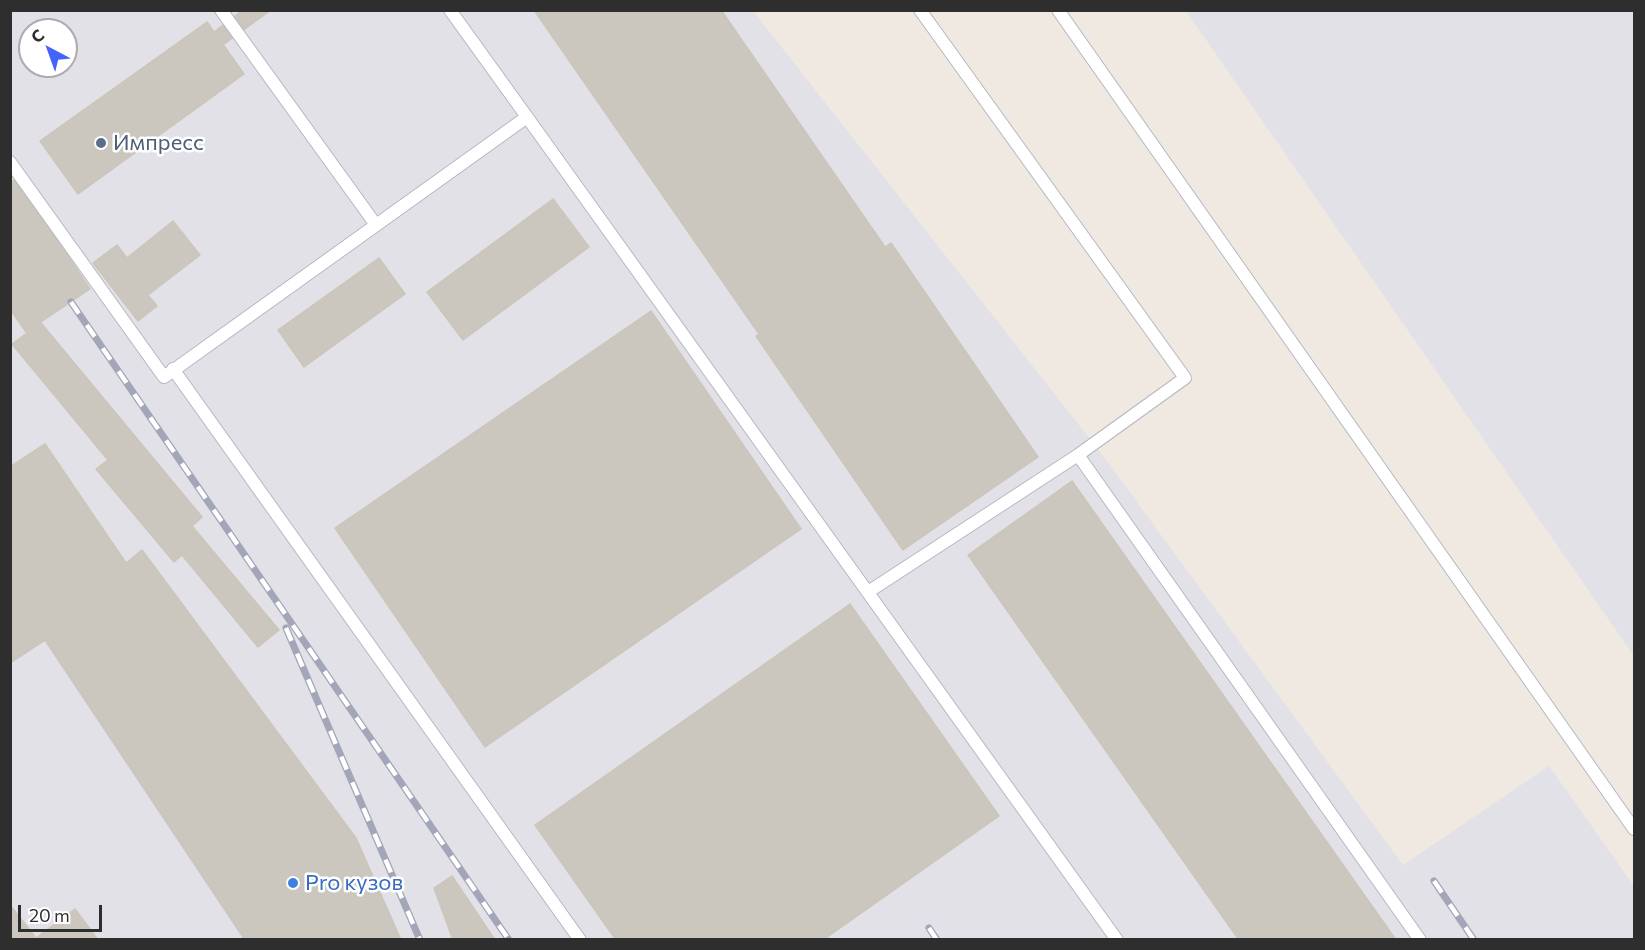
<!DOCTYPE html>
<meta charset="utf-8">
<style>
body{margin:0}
#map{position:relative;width:1645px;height:950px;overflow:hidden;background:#efe9e1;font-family:Commissioner,sans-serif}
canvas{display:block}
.frame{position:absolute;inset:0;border:12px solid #2e2e2e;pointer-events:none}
.north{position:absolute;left:18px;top:18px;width:60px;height:60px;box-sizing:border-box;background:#fff;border:2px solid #ababab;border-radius:50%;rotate:319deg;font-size:16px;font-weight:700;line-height:24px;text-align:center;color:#2e2e2e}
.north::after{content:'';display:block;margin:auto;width:21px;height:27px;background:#4264fb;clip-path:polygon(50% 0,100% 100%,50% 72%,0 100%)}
.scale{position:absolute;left:18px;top:905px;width:84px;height:27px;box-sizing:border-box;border:3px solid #2e2e2e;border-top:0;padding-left:8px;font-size:18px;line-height:21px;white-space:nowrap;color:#2e2e2e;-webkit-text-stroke:4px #fff;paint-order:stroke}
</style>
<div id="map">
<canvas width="1645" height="950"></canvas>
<div class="frame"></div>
<div class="north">С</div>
<div class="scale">20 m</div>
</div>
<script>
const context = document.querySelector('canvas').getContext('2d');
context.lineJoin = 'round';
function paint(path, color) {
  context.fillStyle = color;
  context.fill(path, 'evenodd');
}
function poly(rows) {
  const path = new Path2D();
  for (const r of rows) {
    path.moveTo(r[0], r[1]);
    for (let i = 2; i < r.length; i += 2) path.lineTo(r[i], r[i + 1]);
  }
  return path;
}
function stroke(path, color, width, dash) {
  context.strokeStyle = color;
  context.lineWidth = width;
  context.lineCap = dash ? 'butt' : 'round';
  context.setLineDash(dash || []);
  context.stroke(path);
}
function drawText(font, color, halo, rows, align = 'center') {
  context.font = font + ' Commissioner,sans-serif';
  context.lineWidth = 5;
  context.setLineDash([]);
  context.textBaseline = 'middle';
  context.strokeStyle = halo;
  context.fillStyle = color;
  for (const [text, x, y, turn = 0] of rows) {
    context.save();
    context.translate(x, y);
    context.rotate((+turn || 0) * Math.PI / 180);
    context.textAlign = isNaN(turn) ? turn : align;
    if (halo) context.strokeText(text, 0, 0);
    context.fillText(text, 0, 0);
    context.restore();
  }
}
paint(poly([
 [10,11,753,11,1101,453,1403,865,1549,766,1634,886,1634,939,11,939],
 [30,30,66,30,66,66,30,66],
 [1186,11,1634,11,1634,656]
]), '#e3e1e8');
const building = poly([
 [243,10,271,10,223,45,214,32,243,10],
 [534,10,721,10,885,247,759,334,534,10],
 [207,22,244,74,78,194,40,141,207,22],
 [16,179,90,289,26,332,10,309,10,183,16,179],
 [553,199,589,247,463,340,427,292,553,199],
 [173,221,200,255,148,295,157,306,138,321,93,263,117,245,127,258,173,221],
 [891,243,1038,457,903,550,756,336,891,243],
 [379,258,405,294,304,367,278,330,379,258],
 [651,311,801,529,485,747,335,528,651,311],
 [41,323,202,517,192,526,279,630,258,647,182,555,174,562,96,469,108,460,12,344,41,323],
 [45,444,126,563,142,550,356,838,401,940,245,940,45,640,10,663,10,467,45,444],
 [1072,481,1396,940,1239,940,968,555,1072,481],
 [850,604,999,816,823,940,616,940,535,825,850,604],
 [452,876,495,940,453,940,434,888,452,876],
 [10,905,36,938,75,909,98,940,10,940,10,905]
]);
paint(building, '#cbc7bf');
stroke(building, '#cbc5ba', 1.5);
const service = poly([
 [221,10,376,225],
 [450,10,527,117],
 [1058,10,1634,829],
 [10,162,164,377,527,117,1117,940],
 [173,369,580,940],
 [1078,455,1420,940],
 [868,592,1078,455,1185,378,920,10]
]);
stroke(service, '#b4b7c1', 14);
stroke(service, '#fff', 12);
const rail = poly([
 [71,302,509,940],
 [286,628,420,940],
 [1434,881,1474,940],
 [929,928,937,940]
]);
stroke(rail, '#a3a6b8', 7);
stroke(rail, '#fff', 4.5, [14]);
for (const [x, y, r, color] of [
 [101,143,6,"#5c6f8a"],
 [293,883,6,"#3f7fe0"]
]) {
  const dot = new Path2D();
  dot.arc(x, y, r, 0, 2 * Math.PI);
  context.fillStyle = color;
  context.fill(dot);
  stroke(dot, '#fff', 2);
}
drawText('22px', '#4e5e75', '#fff', [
 ["Импресс",113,143]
], 'left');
drawText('22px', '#366cbe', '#fff', [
 ["Pro кузов",305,883]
], 'left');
</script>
